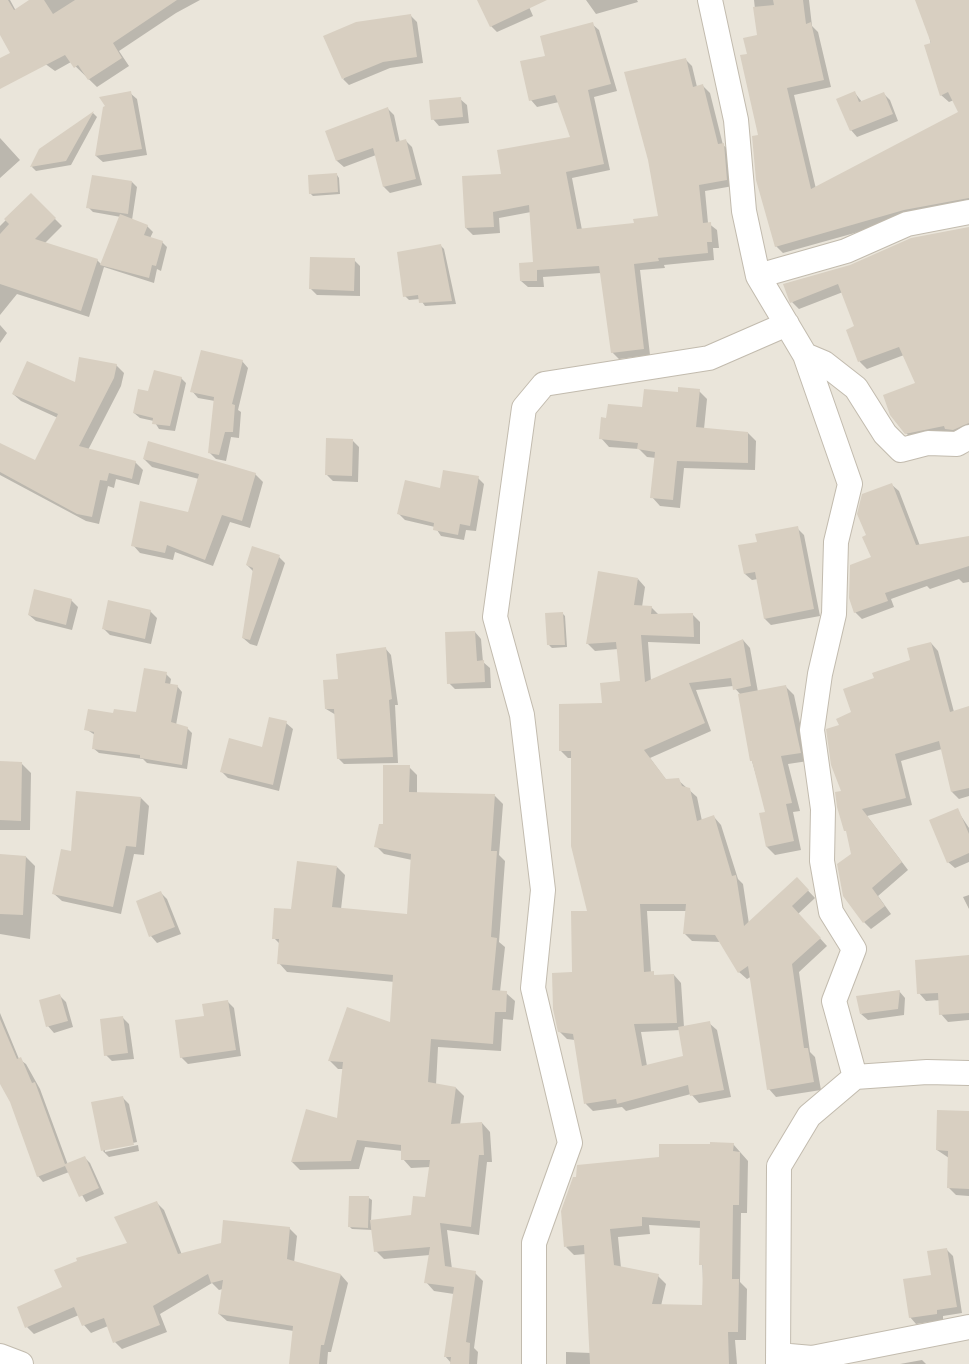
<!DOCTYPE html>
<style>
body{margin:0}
canvas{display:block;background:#f6f3ec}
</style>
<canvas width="969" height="1364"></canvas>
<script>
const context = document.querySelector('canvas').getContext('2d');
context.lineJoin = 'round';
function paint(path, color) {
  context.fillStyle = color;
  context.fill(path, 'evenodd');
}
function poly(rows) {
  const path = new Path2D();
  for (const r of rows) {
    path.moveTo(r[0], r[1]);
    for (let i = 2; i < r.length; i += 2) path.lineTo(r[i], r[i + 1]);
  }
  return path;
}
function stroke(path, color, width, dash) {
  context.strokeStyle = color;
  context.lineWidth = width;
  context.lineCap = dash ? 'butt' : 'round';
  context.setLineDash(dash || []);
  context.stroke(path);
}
paint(poly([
 [0,0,969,0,969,1364,0,1364]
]), '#eae5da');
paint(poly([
 [0,0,10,0,16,11,32,0,200,0,176,13,119,51,129,66,97,87,71,62,55,71,0,31],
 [486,0,526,0,533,16,497,32,491,26],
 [586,0,637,0,638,2,596,14],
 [754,0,809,0,812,26,818,32,831,87,794,95,816,189,960,113,954,100,949,102,941,95,922,0,969,0,969,206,912,217,783,253,776,246,748,55,758,36],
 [411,16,417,22,423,63,390,68,349,85,343,79],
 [592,24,599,30,617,91,594,97,610,170,572,178,582,230,635,224,660,217,686,60,692,66,697,87,703,86,710,93,723,145,730,151,733,186,705,191,708,223,717,230,719,248,713,248,714,260,664,265,665,268,640,270,650,355,619,359,612,352,601,273,543,277,544,287,528,287,521,281,535,264,531,212,499,218,500,233,473,235,466,228,503,175,572,138,559,102,537,107,531,100,547,57],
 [130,93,137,99,147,155,103,162,96,156,104,108],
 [855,93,862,102,884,94,890,100,898,121,857,137,851,130],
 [460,99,467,105,469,123,439,126,433,119],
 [388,109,394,115,400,143,406,141,412,147,422,185,390,193,384,187,376,155,344,167,337,161,327,132],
 [93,113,97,117,71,165,36,171,32,167,40,150],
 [0,138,20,160,0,178],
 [337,175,339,178,340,194,313,196,310,193],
 [132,182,137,187,132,220,147,226,153,232,150,238,162,242,167,247,161,271,157,269,154,283,104,267,89,317,17,294,0,315,0,226,31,195,62,226,45,243,97,260,102,265,121,217,93,212,88,207],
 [969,228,969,433,914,441,906,433,917,384,904,355,867,369,860,362,848,330,856,327,843,292,799,309,792,302,851,266],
 [440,245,444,249,456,304,425,306,420,299,409,300,405,296],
 [354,260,360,266,360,296,317,295,311,289],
 [0,325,7,333,0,343],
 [242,361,248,368,238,410,241,412,239,438,231,437,226,461,216,459,210,453,215,401,198,398,192,391],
 [116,365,124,373,121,386,88,450,135,462,143,470,139,485,116,479,114,488,108,486,99,524,86,521,0,475,0,445,35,462,58,418,21,401,13,394,76,385],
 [181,378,186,383,175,431,159,429,154,421,140,418,134,413,149,393],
 [699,391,707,399,704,429,748,433,756,441,755,470,684,468,680,508,660,506,652,497,656,458,647,457,639,449,609,447,601,438,608,419,643,409,679,394],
 [353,441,359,447,358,482,333,481,327,475],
 [144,459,255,474,263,482,250,528,230,522,213,566,175,552,173,560,140,553,133,545,189,513,199,479,152,467],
 [478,478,484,484,476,531,466,530,464,540,441,536,435,527,405,520,399,514,441,490],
 [892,485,899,491,920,546,969,538,969,582,963,583,959,579,930,589,927,586,891,599,894,607,862,619,855,612,873,558,868,536],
 [797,528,804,535,820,616,771,625,765,619,758,579,752,580,745,574,758,543],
 [279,557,285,563,257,646,250,644,243,638,254,572,247,565],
 [638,579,645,587,642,607,651,607,659,615,692,614,700,622,700,644,648,642,651,681,743,640,750,648,758,692,786,687,794,695,808,761,788,764,800,811,793,812,801,850,775,855,767,847,767,813,752,761,740,694,733,686,696,690,711,731,650,758,667,781,678,780,697,797,702,821,714,817,721,825,738,879,743,884,749,924,797,879,815,898,798,914,827,946,799,972,810,1052,815,1057,821,1090,776,1097,769,1089,752,976,747,979,739,972,721,942,692,941,684,933,687,911,647,911,651,973,656,976,674,975,681,983,684,1027,709,1023,717,1030,731,1097,699,1103,691,1094,626,1111,622,1107,593,1111,586,1104,575,1040,567,1039,560,1032,589,912,572,758,568,758,561,751,621,682,618,649,595,651,587,643],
 [680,1030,685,1057,647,1066,641,1032],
 [71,600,78,607,72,630,36,621,29,615],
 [150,611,157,618,151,644,110,635,103,628],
 [562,613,565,616,567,647,552,648,549,645],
 [475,632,481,639,483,662,490,668,491,688,455,689,449,683],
 [931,643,938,651,954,712,969,708,969,796,959,799,952,792,942,749,901,761,912,805,867,816,908,870,878,896,891,914,871,929,864,922,852,855,843,792,841,725,853,713,876,679,912,661],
 [385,648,391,655,398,705,395,705,398,763,344,764,338,758,336,715,326,709,339,680],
 [166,674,171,679,170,685,177,686,182,692,176,725,187,728,192,733,187,769,147,763,143,759,99,753,93,748,95,735,86,729,115,715,137,713],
 [286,723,293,729,279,791,228,778,222,772,263,748],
 [0,763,21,763,31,773,30,830,0,830],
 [409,767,417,775,417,794,495,796,503,804,499,855,505,861,499,942,505,947,500,992,506,993,515,1001,513,1020,503,1019,501,1051,438,1047,436,1085,456,1088,464,1096,460,1125,482,1123,490,1132,492,1162,487,1162,479,1235,447,1230,452,1269,475,1273,483,1281,474,1348,478,1352,477,1364,452,1364,445,1356,454,1294,434,1291,426,1282,430,1255,384,1259,376,1251,373,1230,352,1229,349,1226,369,1198,372,1200,371,1221,412,1216,426,1199,430,1167,411,1168,403,1159,403,1151,365,1147,359,1169,300,1170,292,1162,338,1120,344,1069,338,1069,330,1061,392,1024,395,982,287,972,279,963,280,944,274,938,292,911,337,867,345,875,341,909,409,915,412,860,384,854,376,846],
 [141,798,149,806,144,855,134,854,121,914,62,901,53,893,72,853],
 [957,810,969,828,969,862,955,868,948,862],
 [0,856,26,857,35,866,30,939,0,934],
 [161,893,167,899,181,934,157,943,151,936,138,902],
 [969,895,969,909,963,897],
 [969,957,969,1020,948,1022,941,1014,940,1000,926,1001,919,993],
 [899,991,905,998,904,1015,868,1020,861,1014],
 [60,996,66,1002,73,1027,54,1033,48,1026],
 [227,1001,234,1008,241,1056,188,1064,181,1057,206,1018],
 [0,1013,19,1059,26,1064,40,1089,68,1165,84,1157,90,1163,104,1194,86,1202,69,1172,43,1182,38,1176,11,1102,0,1079],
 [123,1018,129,1024,134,1059,112,1061,106,1055],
 [123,1098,129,1104,137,1142,105,1149,105,1152,138,1145,139,1151,109,1157,103,1151],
 [969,1112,969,1196,956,1195,948,1187,949,1158,937,1150],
 [733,1144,748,1161,747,1213,741,1213,740,1282,747,1289,746,1340,735,1340,737,1364,566,1364,566,1352,591,1353,586,1254,574,1255,566,1247,661,1159],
 [649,1225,701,1228,704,1307,661,1306,666,1284,658,1276,621,1268,618,1237,650,1234],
 [157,1203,164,1210,182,1255,289,1228,297,1236,294,1263,341,1275,348,1283,331,1352,328,1352,327,1364,291,1364,294,1331,227,1321,219,1314,223,1289,219,1290,212,1283,160,1314,167,1332,122,1349,115,1342,108,1326,91,1333,84,1325,79,1315,34,1334,27,1327,64,1288,129,1244],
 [947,1250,953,1256,962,1313,943,1316,943,1320,916,1324,910,1317],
 [922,1360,926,1364,900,1364]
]), '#0003');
paint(poly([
 [0,0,8,0,14,10,29,0,44,0,53,14,75,0,177,0,113,43,122,58,88,80,78,65,74,68,65,55,0,89,0,58,10,53,0,35],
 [477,0,547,0,490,27],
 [773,0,803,0,806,24,811,22,824,80,787,88,811,189,958,112,948,92,940,96,924,45,931,43,915,0,969,0,969,198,904,210,775,247,756,180,752,136,758,135,740,55,747,54,743,38,757,35,753,7,774,5],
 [411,14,417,57,383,62,342,79,323,36,356,22],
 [593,22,611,84,588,90,604,164,566,172,577,229,634,223,633,219,658,216,648,160,624,72,686,58,693,87,703,84,718,144,724,143,727,180,699,185,703,223,711,222,712,242,707,242,708,253,658,258,659,261,634,264,644,349,611,353,599,266,537,270,537,281,520,281,519,263,533,262,529,205,493,212,494,227,465,228,462,176,501,174,497,150,570,137,555,95,529,101,520,61,545,56,540,36],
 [131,91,142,149,95,156,103,107,105,106,99,97],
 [855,91,859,102,884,92,893,114,850,131,836,99],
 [461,97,463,117,431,120,429,100],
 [388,107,396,142,406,139,416,179,383,187,373,148,336,161,325,131],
 [94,111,66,161,30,167,39,149],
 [337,173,338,192,309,194,308,175],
 [92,175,132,181,128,214,86,208],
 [31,193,56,218,35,239,98,259,81,311,0,284,0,234,9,224,4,219],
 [120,214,148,225,144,235,163,241,156,266,152,265,149,278,100,265],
 [969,227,969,423,953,430,945,429,944,426,905,434,890,415,883,395,915,383,899,347,858,362,846,330,854,326,838,284,790,303,783,284,850,265,911,238],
 [441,244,452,301,419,303,418,295,403,297,397,252],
 [310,257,355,258,354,291,309,289],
 [201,350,243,360,232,404,235,405,233,432,225,432,219,455,208,453,214,397,190,392],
 [79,357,117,364,114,378,79,446,136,461,132,479,109,473,107,481,100,480,92,517,77,514,0,472,0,443,35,460,58,414,12,394,27,361,75,382],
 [154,370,182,377,170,426,152,424,153,418,133,413,138,389,148,391],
 [678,387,700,389,696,427,748,432,748,463,677,461,673,500,650,498,655,452,637,449,638,443,599,439,601,417,606,418,608,404,642,407,644,389,678,392],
 [326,438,353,439,352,476,325,475],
 [148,441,256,473,242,521,222,515,205,560,167,545,165,553,131,546,140,501,188,512,199,474,143,459],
 [443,470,479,476,470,526,460,524,458,535,433,530,434,523,397,514,405,480,440,488],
 [892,483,916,545,969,536,969,566,885,593,888,601,854,613,849,598,850,565,871,557,862,537,866,535,857,514,862,494],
 [798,526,814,609,764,619,755,572,744,574,738,545,757,542,755,534],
 [252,546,280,555,250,640,242,638,253,568,246,565],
 [598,571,638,578,634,605,652,606,651,614,693,613,694,637,641,635,645,682,743,639,751,686,733,690,731,678,689,683,705,723,644,750,666,779,679,778,682,786,690,788,697,821,714,815,732,876,736,875,744,926,797,877,809,890,792,906,821,938,792,964,804,1048,808,1048,814,1082,767,1090,748,966,738,973,715,935,683,934,686,904,640,904,644,972,654,971,654,975,674,974,677,1023,634,1024,642,1066,683,1056,678,1027,710,1021,724,1090,690,1096,688,1085,617,1104,616,1099,584,1104,573,1034,558,1032,553,1009,552,973,572,972,571,911,587,911,571,846,571,751,559,751,559,704,602,703,600,683,620,681,616,642,586,644],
 [34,589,72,599,66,625,28,615],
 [108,600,151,610,145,639,102,629],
 [563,612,565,645,547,645,545,613],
 [475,631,477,661,484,660,485,682,447,684,445,632],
 [931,642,950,712,969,706,969,788,951,792,939,741,895,754,906,798,862,809,902,862,872,888,885,906,863,923,843,896,837,864,851,854,846,831,844,831,837,807,835,792,841,791,831,765,826,729,839,725,836,719,851,712,843,689,874,678,872,673,910,660,907,648],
 [386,647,392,699,389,700,393,757,337,759,334,709,325,709,323,680,338,679,336,654],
 [144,668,167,672,165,683,178,685,171,722,188,727,182,765,140,758,140,755,92,749,94,732,84,730,88,709,113,713,114,709,136,712],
 [786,685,801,753,781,756,792,803,786,804,794,841,766,847,759,813,765,812,752,761,750,761,738,694],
 [269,717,287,721,273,785,220,772,229,738,262,747],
 [0,761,22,762,21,821,0,820],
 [383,765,410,765,409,792,495,794,491,851,497,851,491,937,497,938,492,990,507,991,506,1012,495,1012,493,1044,431,1039,428,1082,456,1087,451,1124,482,1122,484,1155,479,1155,471,1227,440,1223,445,1266,476,1271,466,1342,470,1343,469,1364,450,1364,451,1357,444,1357,454,1287,424,1283,430,1247,374,1252,370,1220,411,1215,413,1196,425,1197,430,1160,401,1160,401,1145,357,1140,351,1161,291,1162,306,1109,337,1118,343,1062,328,1061,347,1007,390,1022,393,975,277,964,279,939,272,939,274,908,291,909,297,861,337,866,332,907,407,914,411,854,374,847,379,824,383,824],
 [76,791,141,797,136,847,126,846,113,907,52,894,61,849,71,851],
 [958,808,969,834,969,853,947,863,929,820],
 [0,854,26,856,23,915,0,914],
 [161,891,175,927,149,937,136,901],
 [969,955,969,1013,939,1015,938,993,917,994,915,960],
 [900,990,898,1009,860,1014,856,996],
 [60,994,68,1021,46,1027,39,1000],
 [228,1000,236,1050,180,1058,175,1020,204,1016,202,1004],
 [123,1016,128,1053,104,1056,100,1019],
 [0,1019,17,1059,21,1057,32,1083,35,1082,65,1164,85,1156,99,1188,79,1197,65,1166,37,1177,10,1102,0,1084],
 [123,1096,134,1145,101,1151,91,1102],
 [937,1110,969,1111,969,1189,947,1188,948,1151,936,1150],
 [710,1142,734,1143,733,1151,740,1152,739,1205,733,1205,732,1279,739,1279,738,1332,728,1332,729,1364,590,1364,584,1245,564,1247,561,1211,573,1177,576,1177,577,1165,659,1157,659,1144,710,1144],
 [642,1217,700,1221,699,1265,703,1265,702,1305,652,1304,659,1274,614,1265,610,1229,642,1226],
 [349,1196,369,1196,368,1228,348,1227],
 [157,1201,178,1254,221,1243,223,1220,290,1227,287,1259,341,1274,324,1345,321,1345,319,1364,289,1364,293,1326,218,1314,223,1280,211,1283,208,1274,153,1306,160,1325,113,1343,104,1318,82,1326,74,1307,25,1328,17,1307,62,1287,54,1270,77,1261,76,1258,127,1243,114,1217],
 [947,1248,957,1307,937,1310,937,1314,909,1318,903,1279,931,1275,927,1251]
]), '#d8cfc1');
const minor = poly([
 [710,0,736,120,744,211,758,276,805,355,850,484,836,542,834,614,820,674,812,730,823,809,822,861,831,912,854,949,834,1001,855,1077,809,1116,779,1166,778,1364],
 [758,276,846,251,907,224,969,212],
 [805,355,824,363,856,388,885,434,901,450,928,443,957,444,969,437],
 [855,1077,927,1072,969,1073],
 [778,1355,812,1358,969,1327],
 [0,1356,21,1364],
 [534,1364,534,1243,570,1143,533,988,543,890,522,715,495,617,524,408,544,384,709,358,787,324]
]);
stroke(minor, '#c2bbae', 26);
stroke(minor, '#fff', 24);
</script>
